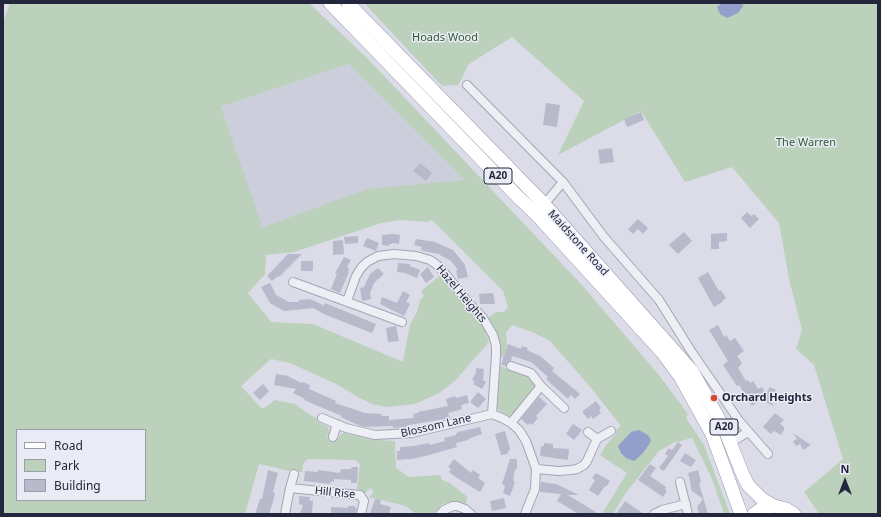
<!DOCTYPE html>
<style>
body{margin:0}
#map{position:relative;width:881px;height:517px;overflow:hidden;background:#dbdce7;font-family:"Noto Sans",sans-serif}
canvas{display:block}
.frame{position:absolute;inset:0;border:4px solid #24263e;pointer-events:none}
.legend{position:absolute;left:16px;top:429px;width:130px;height:72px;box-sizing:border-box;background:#eaecf5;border:1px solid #9b9dac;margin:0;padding:5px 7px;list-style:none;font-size:12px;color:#24263e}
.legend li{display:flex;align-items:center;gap:8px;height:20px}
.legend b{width:20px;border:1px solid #9b9dac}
.north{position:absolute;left:825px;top:461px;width:40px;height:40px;-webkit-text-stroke:3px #eaecf5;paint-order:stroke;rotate:0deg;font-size:11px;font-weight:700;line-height:16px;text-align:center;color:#24263e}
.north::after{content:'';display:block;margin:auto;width:14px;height:18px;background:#24263e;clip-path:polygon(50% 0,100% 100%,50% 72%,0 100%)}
</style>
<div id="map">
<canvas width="881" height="517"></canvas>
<div class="frame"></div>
<ul class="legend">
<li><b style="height:5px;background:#fff"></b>Road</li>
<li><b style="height:11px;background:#bbd1bc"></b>Park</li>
<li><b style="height:11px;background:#b8b9ca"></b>Building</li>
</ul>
<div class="north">N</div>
</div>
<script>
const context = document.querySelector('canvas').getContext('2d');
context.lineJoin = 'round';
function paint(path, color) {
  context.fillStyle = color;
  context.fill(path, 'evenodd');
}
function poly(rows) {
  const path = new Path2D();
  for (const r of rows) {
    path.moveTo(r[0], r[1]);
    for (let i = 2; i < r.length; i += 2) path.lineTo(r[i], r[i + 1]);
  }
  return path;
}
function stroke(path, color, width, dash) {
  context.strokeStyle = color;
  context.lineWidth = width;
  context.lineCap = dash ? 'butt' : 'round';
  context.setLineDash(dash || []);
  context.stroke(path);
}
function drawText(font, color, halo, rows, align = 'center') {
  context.font = font + ' "Noto Sans",sans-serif';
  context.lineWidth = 3;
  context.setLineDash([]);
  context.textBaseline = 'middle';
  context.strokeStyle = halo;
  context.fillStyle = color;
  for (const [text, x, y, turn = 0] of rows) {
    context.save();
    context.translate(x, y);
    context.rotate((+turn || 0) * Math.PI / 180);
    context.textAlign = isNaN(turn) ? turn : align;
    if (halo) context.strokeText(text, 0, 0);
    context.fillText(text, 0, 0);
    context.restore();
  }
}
paint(poly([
 [367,58,486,184,262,235,221,107]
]), '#cdcedc');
paint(poly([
 [10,3,309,3,367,58,581,284,659,375,685,410,688,414,686,418,704,445,730,514,724,514,712,479,692,438,673,443,659,451,625,494,613,514,602,514,627,473,600,455,606,445,617,433,615,431,621,426,592,389,550,341,532,332,512,325,506,333,507,346,504,357,501,357,500,344,496,331,488,318,496,312,504,312,508,307,503,291,432,220,427,222,400,220,381,223,294,252,266,255,265,274,248,293,271,322,313,324,403,362,410,324,417,312,420,300,424,296,421,291,442,274,476,317,485,330,489,342,455,381,439,393,415,404,387,407,372,404,360,398,338,385,290,363,271,359,241,386,261,408,264,408,275,400,295,404,310,415,318,419,317,422,328,427,329,432,327,437,336,441,341,434,344,433,377,440,395,441,396,468,409,477,440,475,442,480,450,483,465,495,467,497,466,504,457,501,449,502,441,505,433,514,416,514,406,506,373,498,370,498,369,497,374,492,370,488,365,493,357,491,360,464,355,460,308,459,303,464,302,472,290,471,259,464,245,514,3,514,3,23],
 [349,64,465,180,367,189,261,228,261,223,221,107],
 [17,430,145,430,145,500,17,500],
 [364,3,878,3,878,514,819,514,804,492,843,459,814,365,796,349,802,330,789,279,779,223,732,167,685,182,641,111,558,155,584,101,512,37,469,64,458,85,442,86],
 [499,366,530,376,535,383,535,387,512,418,497,409,498,393,496,393]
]), '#bbd1bc');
paint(poly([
 [722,3,742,3,743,6,738,13,727,18,720,14,717,7],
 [639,430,648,435,651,440,648,446,642,454,634,461,626,458,621,453,618,446,631,432]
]), '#939eca');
paint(poly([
 [546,103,560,105,557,127,543,125],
 [641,112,644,120,627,127,624,119],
 [612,148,614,162,600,164,598,150],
 [420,163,432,173,426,181,413,171],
 [747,212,751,216,754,214,759,219,750,228,741,218],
 [638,219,648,228,643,234,638,229,633,234,628,229],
 [684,232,692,241,678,254,669,245],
 [727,233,727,241,719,242,719,249,711,249,711,234],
 [393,234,400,235,399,244,392,243,392,244,389,244,389,246,382,245,382,235],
 [358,236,358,243,345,244,344,237],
 [367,238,379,243,376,251,363,246],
 [416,239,435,242,453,250,465,265,468,277,458,279,456,271,458,270,451,261,440,255,440,254,423,251,423,250,421,250,422,247,414,245],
 [343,240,344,254,333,255,333,241],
 [288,254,302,254,279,277,278,276,272,281,267,276],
 [344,257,351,260,347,267,349,269,348,271,349,272,340,293,331,289,337,274,335,273],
 [301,261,313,261,313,271,301,271],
 [398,263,410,264,410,266,420,270,417,278,405,273,397,272],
 [428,267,434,277,426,283,420,274],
 [378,268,384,274,374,283,370,293,371,299,362,301,360,288,364,287,370,274],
 [708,272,719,291,721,290,726,298,722,301,722,302,714,307,698,278],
 [270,283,276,295,289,302,299,302,299,300,310,299,323,305,323,307,325,303,376,324,372,333,321,313,321,312,313,308,284,311,270,303,261,287],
 [403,291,410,295,406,302,410,304,404,316,380,304,382,297,397,303],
 [493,293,495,304,480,304,479,294],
 [718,325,724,337,726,335,730,341,735,338,744,351,737,356,742,363,738,368,746,381,748,380,750,383,753,381,758,389,762,387,766,394,770,387,776,390,771,401,774,406,761,400,752,406,739,385,737,386,723,365,728,361,709,330],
 [396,326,399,341,388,342,386,328],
 [508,344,521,349,522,346,528,348,527,350,540,356,554,368,552,371,580,394,575,399,571,395,568,399,546,379,548,377,531,362,512,356,511,361,507,362,506,366,501,365],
 [476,368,484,369,483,380,486,382,482,389,473,384,475,381,472,380,476,373],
 [276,374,289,376,289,377,302,383,303,382,310,385,309,389,336,401,335,403,365,413,382,414,381,416,389,416,389,420,414,418,413,414,418,413,418,412,448,406,446,399,455,396,456,398,467,395,469,403,461,405,462,409,448,413,450,418,409,425,409,427,393,428,393,426,365,427,358,425,341,417,342,416,304,400,305,399,293,393,296,389,274,385],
 [263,384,269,391,260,400,253,393],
 [478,392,486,399,478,408,470,402],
 [539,397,547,404,536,416,538,418,532,425,530,423,528,425,521,419],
 [596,401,601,408,599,410,601,413,593,419,591,416,588,419,583,413,583,411],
 [775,413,784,420,780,424,784,427,784,430,781,435,774,431,771,434,763,427],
 [573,424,582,430,574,440,566,434],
 [480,427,482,434,468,439,468,440,456,443,457,447,425,456,412,459,397,460,397,451,400,451,400,447,414,446,429,443,430,445,445,441,444,438,456,435,456,434,458,432],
 [505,431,510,449,507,454,501,455,495,434],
 [793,433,811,445,803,450,800,444,796,446,793,441,797,439],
 [678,442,682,445,664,471,659,468,668,456,665,454,669,448,672,450],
 [544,443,553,444,553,448,569,449,568,460,540,456,541,446,544,446],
 [685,453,696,460,691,467,680,461],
 [454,459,471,473,473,470,480,475,478,478,485,483,480,492,457,478,449,472,451,469,448,467],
 [510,459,517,459,517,469,515,469,514,474,513,481,515,482,510,496,503,493,505,486,502,484],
 [650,464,656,468,650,476,666,487,665,490,667,491,663,497,638,480],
 [352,467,358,467,357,483,351,483,351,480,334,479,334,482,331,481,330,484,304,481,305,471,318,472,318,470,340,473,341,469,351,469],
 [268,470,278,473,273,492,275,493,273,502,269,514,255,514,260,499,262,499],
 [698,470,701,482,699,483,708,514,699,514,697,507,703,499,692,491,690,485,691,485,688,473],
 [596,473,610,481,606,487,605,486,598,496,589,490,595,480,592,478],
 [541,482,556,484,579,495,568,495,599,514,579,514,557,501,561,494,540,492],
 [299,496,310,497,310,501,313,501,312,514,300,514,303,505,299,504],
 [504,498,506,508,492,511,490,501],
 [375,499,381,500,380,504,391,507,389,514,370,514],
 [625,501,635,508,644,514,616,514],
 [348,506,355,506,355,508,357,509,356,514,331,514,331,507,348,508]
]), '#b8b9ca');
const minor = poly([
 [467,85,563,182,604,237,659,300,691,351,740,422,768,454],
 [542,207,563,182],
 [293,282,402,322],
 [347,301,356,276,361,268,367,262,378,256,394,254,416,256,430,260,437,265,448,277,468,302,483,318,493,335,496,346,496,355,492,414],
 [511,366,531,373,541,386,564,408],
 [322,418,346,428,375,435,412,433,492,414,502,418,511,423,519,430,526,441,536,469,535,489,525,514],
 [511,423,541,386],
 [588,432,597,439],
 [333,437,337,424],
 [730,443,748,432],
 [536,469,559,471,571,470,577,469,584,465,587,461,597,439,611,431],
 [680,482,688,514],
 [290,488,360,495,364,501,361,514],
 [285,514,290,488,294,474],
 [440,514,444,510,453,506,457,506,465,509,471,514],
 [654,514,662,510,686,504]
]);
const primary = poly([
 [330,3,517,196,536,214,662,352,681,378,712,434,741,514],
 [348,3,544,204,692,371,725,430,743,475,748,485,762,499,774,506],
 [754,514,761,509,774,506,786,509,794,514]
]);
stroke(minor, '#a4a5b4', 10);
stroke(primary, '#999cb3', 14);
stroke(minor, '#eeeef5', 8);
stroke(primary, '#fff', 13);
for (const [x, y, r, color] of [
 [714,398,4,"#d74a34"]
]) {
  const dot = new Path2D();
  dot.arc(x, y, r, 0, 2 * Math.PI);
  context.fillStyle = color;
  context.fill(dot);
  stroke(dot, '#eaecf5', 1.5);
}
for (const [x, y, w] of [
 [498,176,28],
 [724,427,28]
]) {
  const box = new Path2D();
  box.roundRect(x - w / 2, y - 8, w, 16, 3);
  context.fillStyle = '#eaecf5';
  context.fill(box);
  stroke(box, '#24263e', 1);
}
drawText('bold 10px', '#24263e', null, [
 ["A20",498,176],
 ["A20",724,427]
]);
drawText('11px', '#305a34', '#eaecf5', [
 ["Hoads Wood",445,38],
 ["The Warren",806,143]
]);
drawText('11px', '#24263e', '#eaecf5', [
 ["Maidstone Road",578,243,48],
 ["Hazel Heights",461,294,50],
 ["Blossom Lane",436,426,-13],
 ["Hill Rise",335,493,6]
]);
drawText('bold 11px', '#24263e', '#eaecf5', [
 ["Orchard Heights",722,398]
], 'left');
</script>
